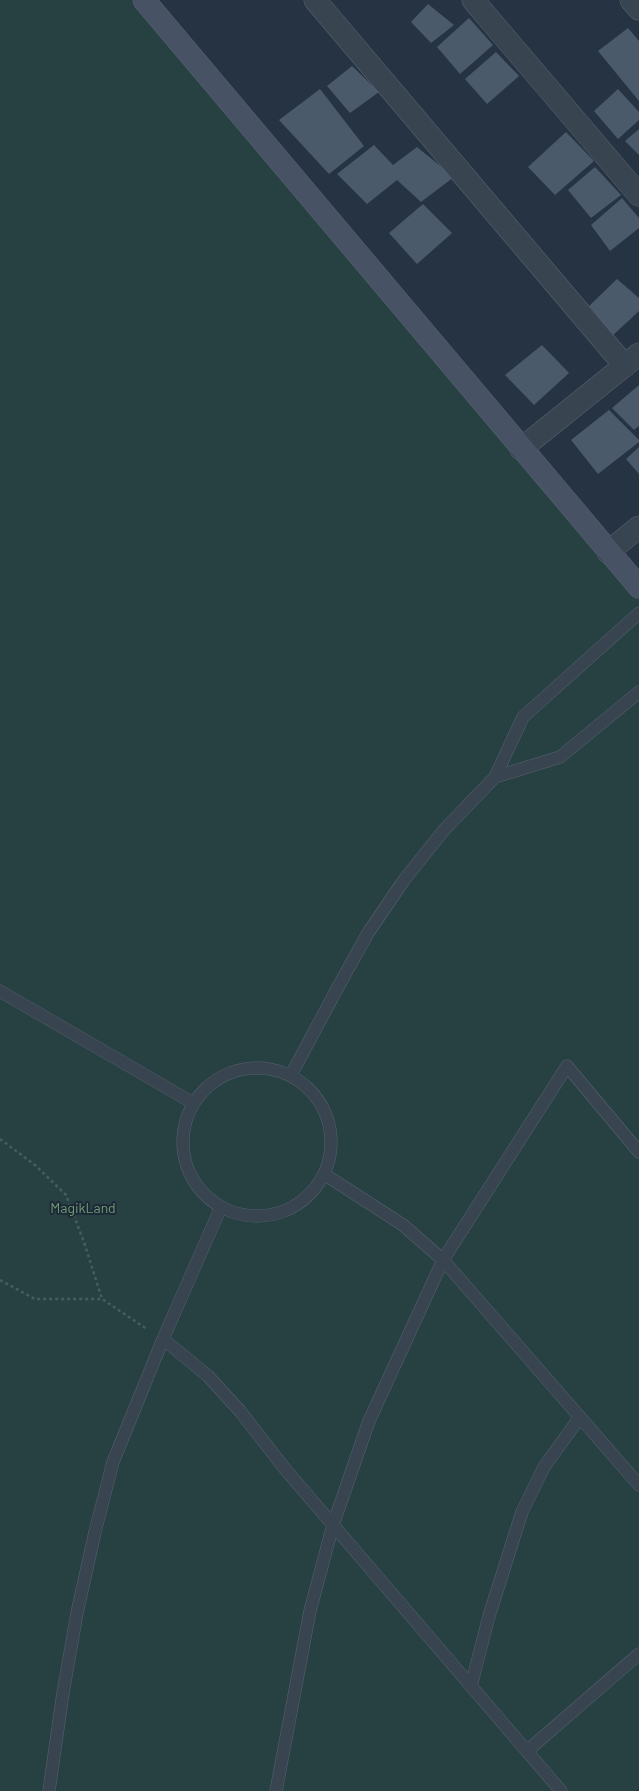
<!DOCTYPE html>
<style>
body{margin:0}
canvas{display:block;background:#253342}
</style>
<canvas width="639" height="1791"></canvas>
<script>
const context = document.querySelector('canvas').getContext('2d');
context.lineJoin = 'round';
function paint(path, color) {
  context.fillStyle = color;
  context.fill(path, 'evenodd');
}
function poly(rows) {
  const path = new Path2D();
  for (const r of rows) {
    if (r.length === 3) {
      path.moveTo(r[0] + r[2], r[1]);
      path.arc(r[0], r[1], r[2], 0, 2 * Math.PI);
      continue;
    }
    path.moveTo(r[0], r[1]);
    for (let i = 2; i < r.length; i += 2) path.lineTo(r[i], r[i + 1]);
  }
  return path;
}
function stroke(path, color, width, dash) {
  context.strokeStyle = color;
  context.lineWidth = width;
  context.lineCap = dash ? 'butt' : 'round';
  context.setLineDash(dash || []);
  context.stroke(path);
}
function drawText(font, color, halo, rows, align = 'center') {
  context.font = font + ' Barlow,sans-serif';
  context.lineWidth = 4;
  context.setLineDash([]);
  context.textBaseline = 'middle';
  context.strokeStyle = halo;
  context.fillStyle = color;
  for (const [text, x, y, turn = 0] of rows) {
    context.save();
    context.translate(x, y);
    context.rotate((+turn || 0) * Math.PI / 180);
    context.textAlign = isNaN(turn) ? turn : align;
    if (halo) context.strokeText(text, 0, 0);
    context.fillText(text, 0, 0);
    context.restore();
  }
}
paint(poly([
 [0,0,133,0,639,600,639,1788,636,1791,0,1791]
]), '#274143');
paint(poly([
 [428,4,454,25,431,43,411,22],
 [469,18,493,45,460,74,437,47],
 [628,28,639,41,639,101,598,51],
 [496,52,519,76,487,104,465,79],
 [352,66,379,92,350,113,327,86],
 [320,89,364,146,329,174,279,120],
 [618,89,639,112,639,120,618,139,594,111],
 [639,129,639,155,625,141],
 [566,132,594,161,555,195,528,167],
 [374,145,393,165,417,147,454,177,421,202,397,180,367,204,337,174],
 [595,167,621,195,591,218,568,190],
 [622,198,639,218,639,228,610,251,591,225],
 [423,204,452,233,417,264,389,233],
 [617,279,639,298,639,311,611,337,586,309],
 [542,345,569,373,534,405,505,375],
 [639,385,639,426,634,430,612,408],
 [609,410,639,440,639,442,598,474,571,440],
 [639,447,639,474,626,459]
]), '#4b5a6b');
const lane = poly([
 [495,777,560,757,639,692],
 [0,991,193,1103],
 [257,1142,74],
 [291,1075,338,987,368,933,404,880,444,830,495,777,523,717,639,613],
 [324,1174,403,1225,443,1260,639,1485],
 [163,1339,208,1376,240,1411,285,1469,561,1791],
 [471,1686,489,1616,522,1512,544,1467,580,1417],
 [527,1751,639,1654],
 [49,1791,63,1693,77,1613,95,1532,113,1462,163,1339,221,1207],
 [276,1791,310,1611,333,1525,369,1421,443,1260,567,1066,639,1152]
]);
const street = poly([
 [315,0,625,366],
 [473,0,639,195],
 [631,0,639,9],
 [521,449,639,354],
 [608,552,639,527]
]);
const secondary = poly([
 [144,0,639,587]
]);
stroke(lane, '#57626f', 13);
stroke(street, '#57626f', 23);
stroke(secondary, '#57626f', 23);
stroke(poly([
 [0,1139,35,1165,66,1195,84,1242,102,1299,147,1329],
 [0,1280,35,1299,102,1299]
]), '#455d5f', 2.5, [3, 3]);
stroke(lane, '#394451', 12);
stroke(street, '#394451', 22);
stroke(secondary, '#475365', 22);
drawText('14px', '#6d9d76', '#1e2937', [
 ["MagikLand",83,1208]
]);
</script>
